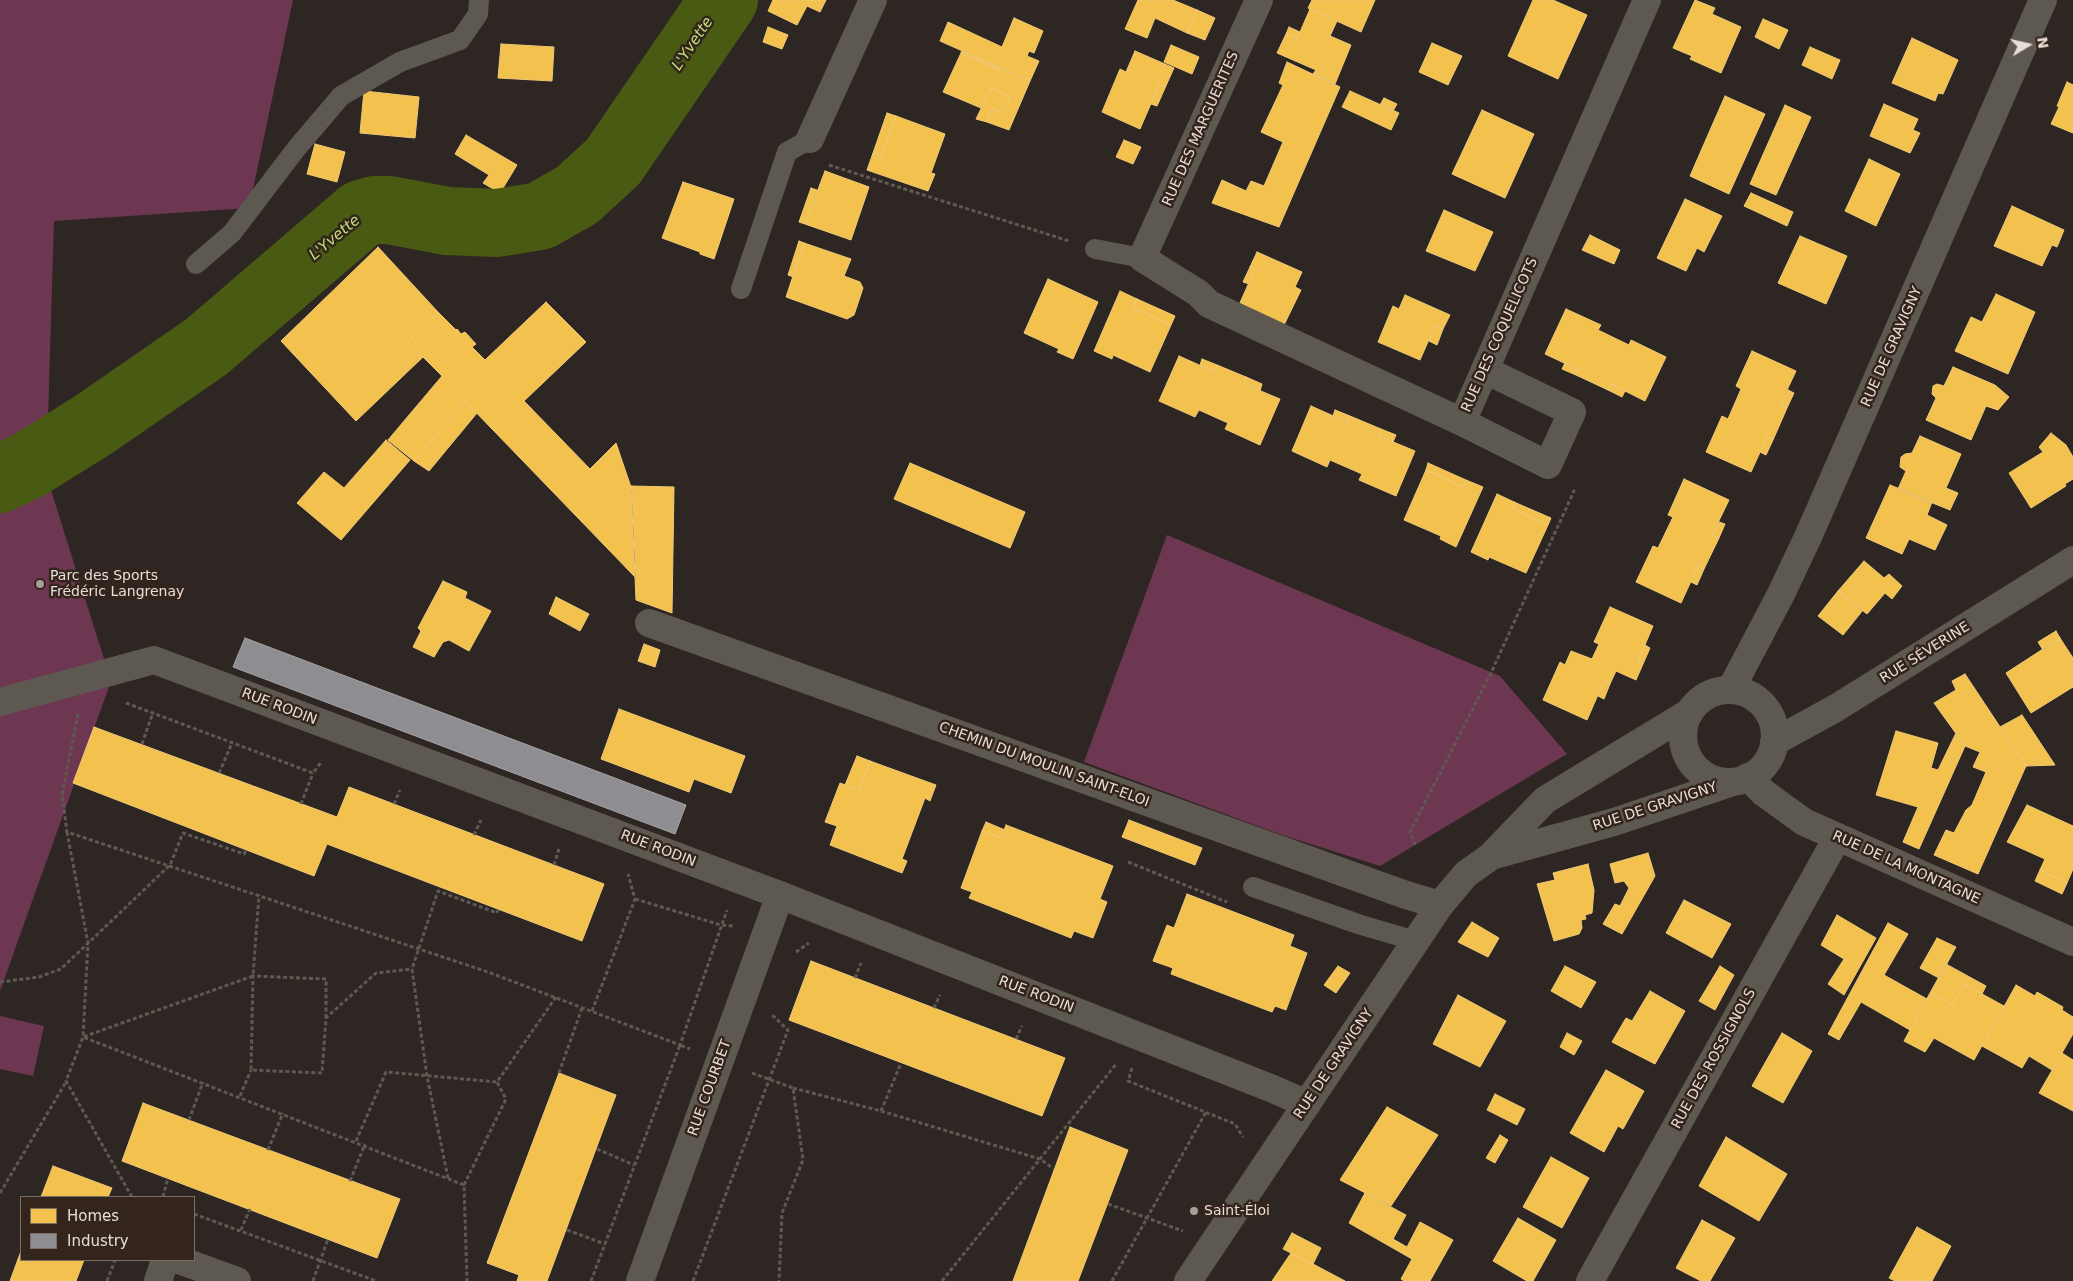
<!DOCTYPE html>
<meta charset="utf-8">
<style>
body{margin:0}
#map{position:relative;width:2073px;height:1281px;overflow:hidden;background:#2e2622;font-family:"DejaVu Sans",sans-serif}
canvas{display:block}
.legend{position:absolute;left:20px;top:1196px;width:175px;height:65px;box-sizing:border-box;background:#34251c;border:1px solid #7c6f67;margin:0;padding:6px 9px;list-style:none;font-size:15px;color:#e8ded8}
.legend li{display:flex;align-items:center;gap:10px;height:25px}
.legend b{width:25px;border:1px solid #7c6f67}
.north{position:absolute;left:2003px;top:20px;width:50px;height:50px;-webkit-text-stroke:4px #34251c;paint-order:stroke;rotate:81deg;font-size:14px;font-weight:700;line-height:20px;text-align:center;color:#e8ded8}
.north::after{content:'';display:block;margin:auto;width:18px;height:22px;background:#e8ded8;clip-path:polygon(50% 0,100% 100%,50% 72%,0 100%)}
</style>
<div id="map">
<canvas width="2073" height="1281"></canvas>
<ul class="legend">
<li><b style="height:14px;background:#f2c14e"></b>Homes</li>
<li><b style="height:14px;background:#8d8d92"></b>Industry</li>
</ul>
<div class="north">N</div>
</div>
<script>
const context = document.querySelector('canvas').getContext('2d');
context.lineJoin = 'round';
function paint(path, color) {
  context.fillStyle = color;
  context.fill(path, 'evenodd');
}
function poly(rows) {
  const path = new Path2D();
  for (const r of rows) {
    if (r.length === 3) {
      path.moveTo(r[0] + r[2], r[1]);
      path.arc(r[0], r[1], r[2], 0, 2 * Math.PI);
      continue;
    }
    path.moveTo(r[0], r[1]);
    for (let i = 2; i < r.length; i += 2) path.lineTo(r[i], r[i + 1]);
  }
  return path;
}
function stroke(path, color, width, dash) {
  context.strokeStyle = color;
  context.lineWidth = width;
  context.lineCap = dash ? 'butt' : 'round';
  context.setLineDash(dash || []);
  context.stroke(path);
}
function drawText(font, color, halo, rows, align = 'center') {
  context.font = font + ' "DejaVu Sans",sans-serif';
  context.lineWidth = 5;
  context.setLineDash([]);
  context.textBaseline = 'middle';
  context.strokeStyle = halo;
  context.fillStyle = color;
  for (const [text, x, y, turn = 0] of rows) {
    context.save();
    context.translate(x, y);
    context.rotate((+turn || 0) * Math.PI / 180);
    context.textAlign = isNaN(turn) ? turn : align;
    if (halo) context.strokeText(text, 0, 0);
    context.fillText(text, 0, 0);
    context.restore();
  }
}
paint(poly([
 [0,0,293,0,249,208,54,221,48,418,50,487,111,681,0,991],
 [1167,535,1500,676,1567,754,1380,866,1282,835,1084,762],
 [0,1016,44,1026,33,1076,0,1069]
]), '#6d3752');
const homes = poly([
 [773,0,826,0,820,12,807,6,797,25,768,11,773,0],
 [1138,0,1173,0,1197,10,1187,33,1155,18,1147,38,1125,29,1138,0],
 [1312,0,1375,0,1361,32,1310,9,1308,8,1312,0],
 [1533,0,1553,0,1587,15,1558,79,1508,56,1533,0],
 [1695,0,1715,8,1712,14,1741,27,1721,73,1690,59,1692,56,1673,48,1695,0],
 [1310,9,1337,21,1330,36,1351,45,1335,84,1313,74,1316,70,1277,53,1286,34,1297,39,1310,9],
 [1197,10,1215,18,1205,40,1187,33,1197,10],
 [1014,18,1043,31,1034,53,1029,51,1027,56,1039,61,1030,81,940,41,948,22,1002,47,1014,18],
 [1763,19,1788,30,1779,49,1755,37,1763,19],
 [768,27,788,35,782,49,763,42,768,27],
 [1289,27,1300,32,1297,39,1286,34,1289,27],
 [1912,38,1958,60,1943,94,1938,93,1935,101,1892,83,1912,38],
 [1432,43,1462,56,1448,85,1419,72,1432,43],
 [501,44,554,47,552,81,498,78,501,44],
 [1171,45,1199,57,1192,74,1164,62,1171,45],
 [1810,47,1840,60,1832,79,1802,65,1810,47],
 [962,51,1000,68,999,70,961,53,962,51],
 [1135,51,1174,68,1165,88,1159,85,1140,129,1102,112,1120,69,1126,72,1135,51],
 [961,53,999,70,1000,68,1030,81,1009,130,987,122,992,109,1003,113,1010,97,991,88,981,108,943,92,961,53],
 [1287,62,1340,87,1279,227,1212,203,1222,180,1246,191,1251,181,1264,186,1283,142,1261,132,1283,85,1279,83,1287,62],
 [2067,82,2073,85,2073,133,2051,124,2059,107,2057,106,2067,82],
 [1159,85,1165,88,1157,106,1151,104,1159,85],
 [991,88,1010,97,1003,113,992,109,987,122,976,119,991,88],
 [364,91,419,97,415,138,360,133,364,91],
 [1350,91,1399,113,1391,130,1342,107,1350,91],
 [1725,96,1765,114,1729,194,1690,176,1725,96],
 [1384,98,1397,104,1393,111,1380,105,1384,98],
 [1884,104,1918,119,1913,130,1920,133,1910,153,1870,136,1884,104],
 [1785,105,1811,117,1776,195,1750,184,1785,105],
 [1482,110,1534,134,1505,198,1452,174,1482,110],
 [887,113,896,116,882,156,873,153,887,113],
 [896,116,945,134,931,173,935,174,928,191,867,170,873,153,882,156,896,116],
 [466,135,517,165,500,193,483,183,489,175,455,154,466,135],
 [1124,140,1141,147,1133,164,1116,157,1124,140],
 [315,144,345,152,337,182,307,174,315,144],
 [1869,159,1900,174,1876,226,1845,211,1869,159],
 [825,171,869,187,851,240,805,224,825,171],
 [683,182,734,199,714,259,700,254,700,252,662,238,683,182],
 [811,188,817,190,805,224,799,222,811,188],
 [1751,193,1793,212,1787,226,1744,206,1751,193],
 [1685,199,1722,216,1704,252,1697,248,1686,271,1657,258,1685,199],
 [2012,206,2064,230,2057,247,2052,245,2042,266,1994,246,2012,206],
 [1444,210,1493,232,1475,271,1426,251,1444,210],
 [1590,235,1620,250,1614,264,1582,250,1590,235],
 [1800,236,1847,256,1826,304,1778,283,1800,236],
 [799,241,804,243,793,277,788,275,799,241],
 [804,243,851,259,844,276,860,282,863,288,854,315,847,319,786,297,804,243],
 [378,247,438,312,408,342,423,357,356,421,281,341,378,247],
 [1257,252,1302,272,1295,287,1301,290,1284,325,1239,305,1255,269,1250,267,1257,252],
 [1250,267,1255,269,1249,284,1243,282,1250,267],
 [1048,279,1098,302,1073,359,1057,352,1059,349,1024,333,1048,279],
 [1120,291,1137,299,1133,308,1171,325,1150,372,1113,355,1112,359,1094,351,1120,291],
 [1996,294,2035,312,2008,374,1955,351,1971,317,1982,322,1996,294],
 [1405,295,1450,315,1443,329,1435,326,1420,360,1378,342,1393,306,1399,309,1405,295],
 [1137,299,1175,316,1171,325,1133,308,1137,299],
 [546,302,586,342,524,401,590,469,616,443,632,490,636,578,465,401,414,461,388,440,442,376,408,342,438,312,456,330,457,329,461,334,465,332,476,344,472,347,485,360,546,302],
 [1566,309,1601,325,1598,330,1629,345,1631,340,1666,357,1645,401,1611,384,1608,390,1576,375,1579,370,1545,354,1566,309],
 [1435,326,1443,329,1437,345,1429,341,1435,326],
 [1752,351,1796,371,1780,405,1787,408,1773,440,1767,437,1751,472,1706,452,1722,416,1728,419,1741,389,1736,386,1752,351],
 [1179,356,1215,372,1217,365,1246,377,1244,384,1280,399,1260,445,1225,429,1228,423,1199,410,1195,417,1159,401,1179,356],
 [1202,359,1217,365,1215,372,1200,365,1202,359],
 [1565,363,1579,370,1576,375,1562,369,1565,363],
 [1953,367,1995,385,2009,397,1998,410,1986,406,1971,440,1926,420,1936,398,1932,394,1933,386,1937,384,1944,386,1953,367],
 [1246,377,1262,384,1260,391,1244,384,1246,377],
 [1611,384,1625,391,1622,397,1608,390,1611,384],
 [1788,390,1794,393,1787,408,1780,405,1788,390],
 [465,401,477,413,429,471,414,461,465,401],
 [1311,406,1347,422,1350,416,1381,429,1379,436,1415,451,1396,496,1359,480,1362,474,1330,460,1327,467,1292,451,1311,406],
 [1335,410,1350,416,1347,422,1333,416,1335,410],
 [1381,429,1396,435,1393,442,1379,436,1381,429],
 [2051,433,2066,445,2073,457,2073,479,2065,484,2066,486,2031,508,2009,473,2043,452,2039,447,2051,433],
 [1920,436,1961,454,1946,488,1958,493,1950,510,1898,489,1906,471,1900,467,1901,457,1905,454,1912,453,1920,436],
 [1767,437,1773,440,1766,455,1760,452,1767,437],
 [386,440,410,460,341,540,297,503,324,472,344,488,386,440],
 [910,463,1025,512,1010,548,894,499,910,463],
 [1428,463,1466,480,1463,487,1426,470,1428,463],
 [1426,470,1463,487,1466,480,1483,487,1456,547,1440,539,1441,536,1404,520,1426,470],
 [1684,479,1729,500,1712,535,1719,538,1704,569,1698,566,1681,603,1636,582,1653,546,1658,548,1673,517,1668,515,1684,479],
 [1890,485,1932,502,1927,515,1947,525,1935,550,1909,539,1902,554,1866,538,1890,485],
 [631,486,674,487,672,613,636,600,631,486],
 [1497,494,1514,502,1512,508,1548,525,1526,573,1489,557,1488,560,1471,552,1497,494],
 [1514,502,1551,518,1548,525,1512,508,1514,502],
 [1719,522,1725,524,1719,538,1712,535,1719,522],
 [1864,561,1884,578,1889,574,1902,586,1892,599,1885,593,1867,614,1838,591,1864,561],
 [1698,566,1704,569,1697,585,1691,582,1698,566],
 [443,581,467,592,465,598,491,611,469,651,449,640,443,642,434,657,413,647,421,631,418,628,443,581],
 [1838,591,1863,610,1843,635,1818,616,1838,591],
 [556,597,589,614,580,631,549,614,556,597],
 [1610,607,1653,626,1638,661,1643,664,1636,680,1616,671,1610,684,1604,681,1587,720,1543,700,1560,662,1565,665,1571,651,1592,659,1599,644,1594,642,1610,607],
 [2056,631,2060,638,2043,650,2038,642,2056,631],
 [2060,638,2073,658,2073,687,2031,713,2006,673,2060,638],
 [644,644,660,650,655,667,638,661,644,644],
 [1645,645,1650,648,1643,664,1638,661,1645,645],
 [1965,674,2026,766,1978,874,1934,855,1946,830,1954,833,1966,810,1972,805,1986,772,1973,767,1980,752,1965,746,1934,703,1956,690,1952,681,1965,674],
 [1604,681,1610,684,1604,699,1598,696,1604,681],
 [619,709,745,756,731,793,694,779,689,792,601,759,619,709],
 [2022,715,2055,765,2026,766,2000,727,2022,715],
 [94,727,337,817,349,787,604,884,582,941,327,844,314,876,73,783,94,727],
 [1896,731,1938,743,1931,768,1938,770,1956,733,1965,746,1919,849,1903,842,1918,807,1876,795,1896,731],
 [857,756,870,761,859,790,845,785,857,756],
 [870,761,936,785,930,801,925,798,902,859,907,861,902,873,830,845,837,826,825,822,840,783,859,790,870,761],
 [2027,805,2073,826,2073,869,2067,883,2040,870,2045,859,2007,842,2027,805],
 [1129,820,1202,848,1195,865,1122,837,1129,820],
 [986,822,1005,830,1001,838,982,831,986,822],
 [1006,825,1113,866,1100,899,1107,902,1093,938,1074,931,1071,938,969,898,972,892,961,888,982,831,1001,838,1006,825],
 [1648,853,1655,876,1622,934,1603,924,1615,904,1620,906,1629,888,1624,881,1615,883,1610,864,1648,853],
 [1588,864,1594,890,1592,913,1585,915,1586,919,1581,920,1582,928,1579,934,1554,941,1537,884,1555,880,1553,873,1588,864],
 [2040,870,2067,883,2062,894,2035,881,2040,870],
 [1187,894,1294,935,1290,946,1307,953,1286,1010,1275,1006,1272,1012,1171,974,1173,968,1153,961,1167,925,1174,928,1187,894],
 [1684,900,1731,924,1712,958,1666,933,1684,900],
 [1837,915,1876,938,1844,995,1828,984,1844,959,1821,945,1837,915],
 [1472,922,1499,938,1488,957,1458,942,1472,922],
 [1888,923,1908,934,1884,975,1927,999,1910,1030,1861,1002,1839,1040,1828,1034,1888,923],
 [1937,938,1956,947,1939,978,1920,968,1937,938],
 [811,961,1065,1058,1042,1116,789,1020,811,961],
 [1946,964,1986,986,1982,994,1964,984,1952,1005,1930,993,1946,964],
 [1338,966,1350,973,1336,993,1324,985,1338,966],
 [1565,966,1596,982,1581,1008,1551,991,1565,966],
 [1720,966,1734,975,1715,1010,1699,1001,1720,966],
 [1964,984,2004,1006,1974,1060,1934,1038,1925,1052,1904,1041,1930,993,1952,1005,1964,984],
 [2016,985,2035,996,2037,992,2063,1007,2062,1010,2073,1017,2073,1034,2052,1070,2029,1056,2022,1068,1982,1046,2016,985],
 [1650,991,1685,1011,1655,1064,1612,1042,1626,1018,1632,1021,1650,991],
 [1458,995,1506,1021,1480,1067,1433,1044,1458,995],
 [1567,1033,1582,1041,1574,1055,1560,1047,1567,1033],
 [1782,1033,1812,1051,1783,1103,1752,1086,1782,1033],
 [2062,1053,2073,1060,2073,1111,2039,1093,2062,1053],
 [1606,1070,1644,1091,1623,1129,1618,1126,1604,1152,1570,1133,1606,1070],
 [559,1073,616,1095,547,1281,517,1281,519,1275,487,1263,559,1073],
 [1495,1094,1525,1109,1517,1125,1487,1110,1495,1094],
 [143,1103,400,1199,377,1258,122,1161,143,1103],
 [1387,1107,1438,1135,1391,1206,1340,1180,1387,1107],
 [1070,1127,1128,1150,1078,1281,1013,1281,1070,1127],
 [1500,1135,1508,1140,1495,1163,1486,1158,1500,1135],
 [1726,1137,1787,1174,1759,1221,1699,1186,1726,1137],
 [1551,1157,1589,1178,1562,1228,1523,1207,1551,1157],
 [53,1166,112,1188,108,1197,41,1197,53,1166],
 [1365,1193,1406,1215,1393,1239,1407,1247,1420,1222,1453,1240,1430,1281,1404,1281,1401,1279,1412,1259,1349,1223,1365,1193],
 [1518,1218,1556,1240,1533,1281,1527,1281,1493,1261,1518,1218],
 [1702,1220,1735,1238,1710,1281,1701,1281,1676,1268,1702,1220],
 [1917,1227,1951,1246,1932,1281,1895,1281,1889,1278,1917,1227],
 [1292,1233,1321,1248,1313,1264,1283,1249,1292,1233],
 [21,1251,21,1260,84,1260,76,1281,10,1281,21,1251],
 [1291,1253,1313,1264,1345,1281,1272,1281,1291,1253]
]);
paint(homes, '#f2c14e');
stroke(homes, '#efca77', 1);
const industry = poly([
 [245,638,686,805,675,834,233,667,245,638]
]);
paint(industry, '#8d8d92');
stroke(industry, '#a8a5a7', 1);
stroke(poly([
 [0,479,29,465,93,425,206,347,361,214,374,210,389,210,447,221,497,223,540,216,577,195,613,162,724,0]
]), '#495a13', 68);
stroke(poly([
 [829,165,1069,241],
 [126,703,313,773,322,761],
 [78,714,62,795,67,832,488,972,680,1045,727,910],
 [142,744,153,712],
 [219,773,232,743],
 [301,804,313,773],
 [394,804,400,790],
 [67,832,88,943,83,1037,253,976,259,895],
 [474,835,481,820],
 [1415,845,1410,832,1491,673,1574,491,1572,489],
 [1128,862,1227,902],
 [554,865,559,849],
 [635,899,721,925,733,926],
 [796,952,809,943],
 [855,978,861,963],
 [0,982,39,977,61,969,170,865,183,833,244,854,246,850],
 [934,1008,940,995],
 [592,1011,635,899,628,874],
 [326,1018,326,979,253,976,251,1070,322,1073,326,1018,376,973,412,969],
 [1016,1039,1022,1026],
 [1132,1068,1128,1081,1235,1124,1243,1137],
 [559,1073,582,1008],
 [752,1073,793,1088,803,1160,782,1213,779,1281],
 [793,1088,881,1111,1040,1159,1054,1169],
 [240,1096,251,1070],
 [881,1111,901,1063],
 [189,1120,203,1082],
 [356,1141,386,1072,497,1082,556,997],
 [597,1149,634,1165],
 [268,1150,283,1113],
 [448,1178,427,1076,412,969,438,891,497,913,498,910],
 [350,1181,365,1144],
 [464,1185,506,1099,497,1082],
 [0,1193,66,1082],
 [132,1197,66,1081,83,1037,464,1185,467,1281],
 [163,1197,168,1178],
 [1108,1204,1183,1231],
 [194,1214,376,1281],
 [241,1230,250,1209],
 [567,1230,605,1244],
 [107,1281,115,1260],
 [313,1281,328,1239],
 [591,1281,680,1045,690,1049],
 [693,1281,788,1030,772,1015],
 [942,1281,1117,1063],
 [1112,1281,1206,1112]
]), '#5e5952', 3, [4, 2.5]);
stroke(poly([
 [1095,249,1142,258],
 [196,264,232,233,296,149,341,96,400,62,460,40,478,14,479,0],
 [741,289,787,152,810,139],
 [1253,887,1361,925,1416,941]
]), '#5e5950', 20);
stroke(poly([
 [1259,0,1142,258,1198,293,1209,304,1462,422,1548,465,1572,412,1485,370],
 [810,139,873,0],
 [1462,422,1647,0],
 [649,623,1406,895,1440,905],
 [0,702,154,660,780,895,1273,1089,1307,1104],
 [1774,742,1836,708,2073,560],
 [1748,777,1764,793,1804,822,2073,942],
 [179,1260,237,1281],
 [158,1281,165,1260],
 [640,1281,780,895],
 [1590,1281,1837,838]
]), '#5e5950', 28);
stroke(poly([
 [1731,689,1781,594,1808,537,2043,0],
 [1729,736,46],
 [1491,856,1614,822,1733,782],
 [1188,1281,1440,905,1466,874,1490,857,1545,800,1690,712]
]), '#5e5950', 28);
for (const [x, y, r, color] of [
 [40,584,5,"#a79e98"],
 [1194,1211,5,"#a79e98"]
]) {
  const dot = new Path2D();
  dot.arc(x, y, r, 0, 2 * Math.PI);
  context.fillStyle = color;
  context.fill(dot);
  stroke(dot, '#34251c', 2);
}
drawText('14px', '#e8ded8', '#34251c', [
 ["RUE DES MARGUERITES",1201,129,-66],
 ["RUE DES COQUELICOTS",1500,335,-66],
 ["RUE DE GRAVIGNY",1892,347,-66],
 ["RUE SÉVERINE",1925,653,-32],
 ["RUE RODIN",279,707,21],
 ["CHEMIN DU MOULIN SAINT-ELOI",1044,765,20],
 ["RUE DE GRAVIGNY",1655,807,-18],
 ["RUE RODIN",658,849,21],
 ["RUE DE LA MONTAGNE",1906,868,24],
 ["RUE RODIN",1036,995,21],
 ["RUE DES ROSSIGNOLS",1714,1059,-61],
 ["RUE DE GRAVIGNY",1334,1064,-56],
 ["RUE COURBET",710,1088,-70]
]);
drawText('14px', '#e8ded8', '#34251c', [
 ["Parc des Sports",50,576],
 ["Frédéric Langrenay",50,592],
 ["Saint-Éloi",1204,1211]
], 'left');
drawText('italic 15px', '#c1df7a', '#34251c', [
 ["L'Yvette",693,44,-56],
 ["L'Yvette",335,238,-40]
]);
</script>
